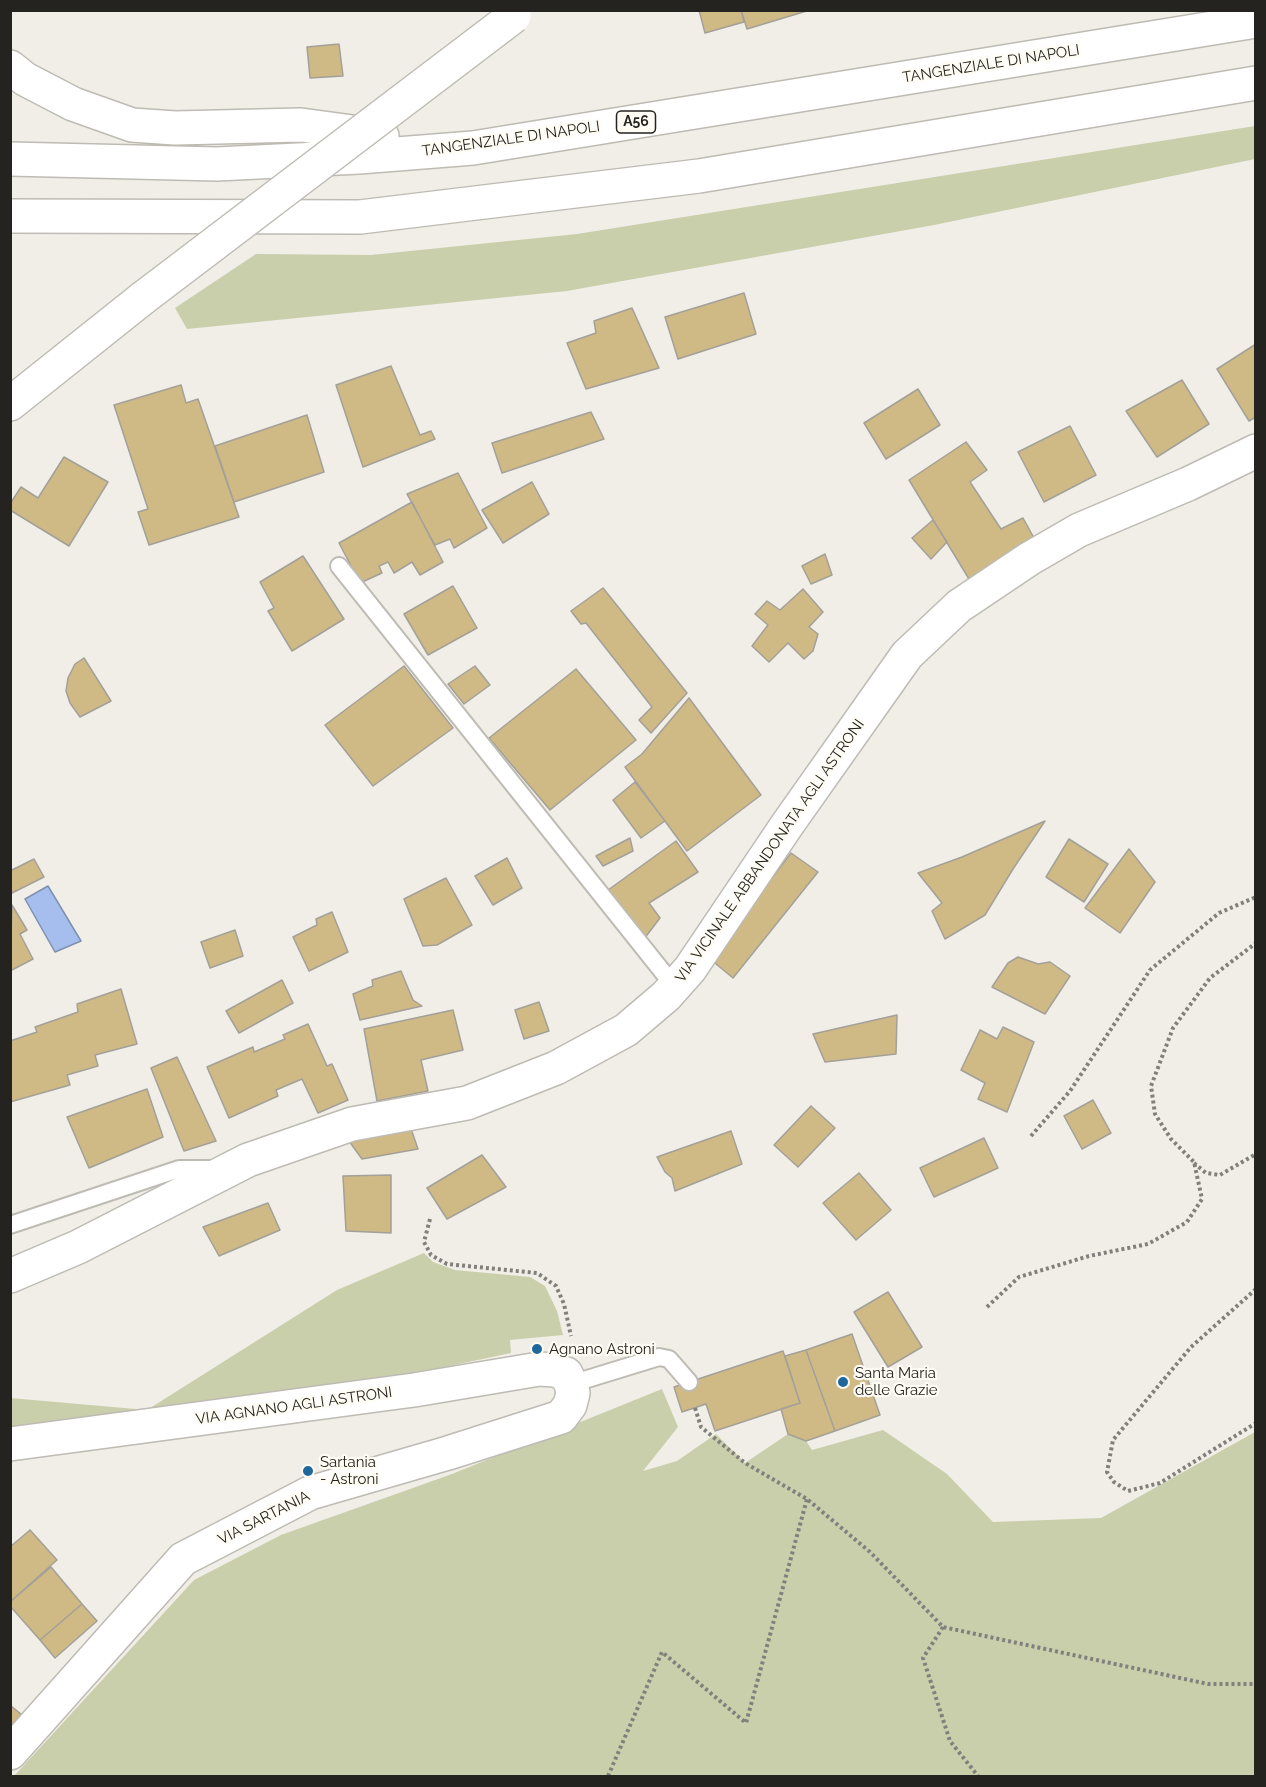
<!DOCTYPE html>
<style>
body{margin:0}
#map{position:relative;width:1266px;height:1787px;overflow:hidden;background:#f1eee7;font-family:Raleway,sans-serif}
canvas{display:block}
.frame{position:absolute;inset:0;border:12px solid #242320;pointer-events:none}
</style>
<div id="map">
<canvas width="1266" height="1787"></canvas>
<div class="frame"></div>
</div>
<script>
const context = document.querySelector('canvas').getContext('2d');
context.lineJoin = 'round';
function paint(path, color) {
  context.fillStyle = color;
  context.fill(path, 'evenodd');
}
function poly(rows) {
  const path = new Path2D();
  for (const r of rows) {
    path.moveTo(r[0], r[1]);
    for (let i = 2; i < r.length; i += 2) path.lineTo(r[i], r[i + 1]);
  }
  return path;
}
function stroke(path, color, width, dash) {
  context.strokeStyle = color;
  context.lineWidth = width;
  context.lineCap = dash ? 'butt' : 'round';
  context.setLineDash(dash || []);
  context.stroke(path);
}
function drawText(font, color, halo, rows, align = 'center') {
  context.font = font + ' Raleway,sans-serif';
  context.lineWidth = 4.5;
  context.setLineDash([]);
  context.textBaseline = 'middle';
  context.strokeStyle = halo;
  context.fillStyle = color;
  for (const [text, x, y, turn = 0] of rows) {
    context.save();
    context.translate(x, y);
    context.rotate((+turn || 0) * Math.PI / 180);
    context.textAlign = isNaN(turn) ? turn : align;
    if (halo) context.strokeText(text, 0, 0);
    context.fillText(text, 0, 0);
    context.restore();
  }
}
paint(poly([
 [1255,126,1255,159,934,225,567,291,187,329,175,308,256,254,371,255,577,234],
 [424,1253,433,1262,455,1270,530,1277,545,1286,557,1311,563,1335,510,1340,511,1353,335,1390,11,1429,10,1398,147,1410,337,1290],
 [662,1389,678,1427,643,1471,677,1461,716,1434,745,1463,788,1434,806,1441,812,1450,883,1430,947,1474,993,1522,1101,1518,1255,1432,1255,1776,14,1776,194,1580,281,1535,452,1474]
]), '#c9cfab');
const water = poly([
 [48,886,81,941,55,952,25,899,48,886]
]);
paint(water, '#a5beee');
stroke(water, '#7e90b0', 1.5);
const building = poly([
 [699,10,741,10,744,22,705,33,699,10],
 [741,10,810,10,747,29,741,10],
 [339,44,343,76,310,78,307,47,339,44],
 [744,293,756,334,678,359,665,317,744,293],
 [632,308,659,368,586,389,567,343,596,333,594,321,632,308],
 [1256,344,1256,417,1249,421,1217,369,1256,344],
 [391,366,420,435,431,431,435,439,363,467,336,385,391,366],
 [1182,380,1209,424,1157,457,1126,411,1182,380],
 [181,385,186,403,198,399,239,517,149,545,138,512,148,509,114,405,181,385],
 [918,389,940,425,886,459,864,423,918,389],
 [591,412,604,439,502,473,492,443,591,412],
 [307,415,324,472,234,502,215,446,307,415],
 [1070,426,1096,475,1044,502,1018,452,1070,426],
 [966,442,987,470,970,482,1001,529,1023,518,1034,538,969,579,909,480,966,442],
 [64,457,108,482,69,546,10,510,10,504,21,487,38,498,64,457],
 [458,473,487,528,454,548,450,539,435,545,407,494,458,473],
 [532,482,549,514,503,543,482,510,532,482],
 [412,502,443,562,420,575,412,562,394,573,388,562,379,566,382,573,360,583,339,543,412,502],
 [933,520,947,542,931,559,912,538,933,520],
 [825,554,832,575,811,584,802,566,825,554],
 [303,556,344,619,292,651,268,611,274,608,260,582,303,556],
 [453,586,477,628,428,655,404,614,453,586],
 [603,588,687,693,651,733,639,720,652,707,586,623,581,624,571,611,603,588],
 [803,589,823,612,809,627,818,634,813,651,804,659,788,643,769,662,752,646,768,625,755,614,767,601,780,610,803,589],
 [84,658,111,701,80,717,70,703,66,691,68,678,75,664,84,658],
 [404,666,453,728,373,786,325,725,404,666],
 [475,666,490,685,464,704,448,684,475,666],
 [576,669,636,740,550,810,489,738,576,669],
 [689,698,761,795,687,851,625,767,642,754,689,698],
 [635,782,665,821,641,838,613,800,635,782],
 [1045,821,1013,869,985,915,945,939,932,911,942,903,918,873,962,857,1045,821],
 [630,838,633,851,603,866,596,856,630,838],
 [1069,839,1108,864,1084,902,1046,877,1069,839],
 [676,841,698,872,649,903,660,918,644,939,608,890,676,841],
 [1129,849,1155,882,1120,933,1085,908,1129,849],
 [791,853,818,872,733,978,710,959,791,853],
 [507,858,522,888,493,905,475,876,507,858],
 [34,859,44,877,10,894,10,871,34,859],
 [446,878,472,925,437,945,423,946,404,899,446,878],
 [12,905,27,930,20,934,33,959,10,971,12,905],
 [332,912,348,952,309,971,293,937,317,925,316,919,332,912],
 [235,930,243,956,210,968,201,942,235,930],
 [1018,957,1038,964,1050,962,1070,976,1045,1014,992,987,1008,963,1018,957],
 [401,971,413,1000,422,1006,360,1020,353,994,373,986,372,980,401,971],
 [282,980,293,1003,239,1033,226,1011,282,980],
 [121,989,137,1044,95,1055,98,1066,67,1075,70,1085,10,1102,10,1041,37,1032,35,1027,78,1012,77,1004,121,989],
 [539,1002,549,1031,524,1039,515,1010,539,1002],
 [453,1010,463,1050,421,1060,428,1091,377,1101,364,1029,453,1010],
 [897,1015,896,1054,825,1062,813,1034,897,1015],
 [308,1024,327,1066,332,1064,348,1100,318,1113,302,1079,276,1090,278,1096,229,1118,207,1067,253,1047,254,1052,285,1039,283,1035,308,1024],
 [1003,1027,1034,1042,1007,1112,978,1099,985,1083,961,1070,980,1030,997,1039,1003,1027],
 [177,1057,216,1141,184,1151,151,1068,177,1057],
 [147,1089,163,1137,89,1168,67,1117,147,1089],
 [1093,1100,1111,1133,1082,1149,1064,1116,1093,1100],
 [811,1106,835,1128,798,1167,774,1145,811,1106],
 [409,1123,418,1149,362,1159,346,1137,409,1123],
 [731,1131,742,1164,675,1191,672,1178,665,1172,657,1157,731,1131],
 [984,1138,998,1168,934,1197,920,1168,984,1138],
 [482,1155,506,1187,447,1219,427,1188,482,1155],
 [859,1173,891,1210,856,1240,823,1203,859,1173],
 [391,1175,391,1233,346,1231,343,1176,391,1175],
 [268,1203,280,1230,219,1256,203,1227,268,1203],
 [888,1292,922,1347,888,1367,854,1312,888,1292],
 [852,1334,880,1415,835,1431,806,1350,852,1334],
 [806,1350,835,1431,806,1441,788,1434,781,1409,800,1403,785,1356,806,1350],
 [783,1351,800,1403,715,1431,706,1404,682,1412,674,1387,783,1351],
 [30,1530,57,1560,10,1602,10,1547,30,1530],
 [51,1567,82,1604,40,1640,10,1606,10,1602,51,1567],
 [82,1604,97,1621,55,1658,40,1640,82,1604],
 [10,1705,22,1715,10,1728,10,1705]
]);
paint(building, '#cfba85');
stroke(building, '#a3a099', 1.5);
const lane = poly([
 [339,566,674,986],
 [10,1225,179,1169,217,1169],
 [571,1384,659,1357,669,1359,689,1382]
]);
const street = poly([
 [10,1276,78,1247,248,1160,352,1124,467,1103,556,1068,626,1030,666,996,690,969,787,825,907,655,959,606,1029,559,1079,530,1188,484,1256,451],
 [10,1444,414,1390,539,1369,555,1370,566,1374,571,1384,573,1393,570,1405,561,1417,448,1453,310,1493,183,1559,10,1753]
]);
const secondary = poly([
 [10,404,143,298]
]);
const highway = poly([
 [10,67,25,79,73,104,132,125,175,128,301,125,382,136],
 [10,159,217,164,359,157,473,148,1256,21],
 [10,216,360,217,699,176,1256,83]
]);
stroke(lane, '#bebbb4', 20);
stroke(street, '#bebbb4', 36);
stroke(secondary, '#bebbb4', 36);
stroke(highway, '#bebbb4', 36);
stroke(poly([
 [1031,1136,1070,1091,1150,970,1219,913,1256,897],
 [1194,1163,1206,1173,1220,1175,1256,1154],
 [430,1219,424,1242,431,1255,447,1264,537,1273,556,1286,564,1304,571,1336],
 [1256,1289,1191,1347,1113,1440,1107,1472,1114,1482,1128,1491,1160,1483,1256,1423],
 [987,1307,1019,1277,1089,1256,1148,1244,1187,1222,1202,1199,1194,1162,1171,1139,1155,1114,1151,1086,1173,1028,1210,978,1256,943],
 [695,1408,701,1427,745,1463,807,1499,870,1552,943,1627,1208,1684,1256,1684],
 [943,1627,923,1658,950,1741,978,1776],
 [608,1776,662,1652,746,1723,807,1499]
]), '#82807c', 4, [3, 3]);
stroke(lane, '#fff', 16);
stroke(street, '#fff', 33);
stroke(secondary, '#fff', 33);
stroke(highway, '#fff', 33);
const secondaryBridge = poly([
 [143,298,514,16]
]);
stroke(secondaryBridge, '#bebbb4', 36, []);
stroke(secondaryBridge, '#fff', 33);
for (const [x, y, r, color] of [
 [537,1349,6,"#1e689c"],
 [843,1382,6,"#1e689c"],
 [308,1471,6,"#1e689c"]
]) {
  const dot = new Path2D();
  dot.arc(x, y, r, 0, 2 * Math.PI);
  context.fillStyle = color;
  context.fill(dot);
  stroke(dot, '#fffcf4', 2);
}
for (const [x, y, w] of [
 [636,122,39]
]) {
  const box = new Path2D();
  box.roundRect(x - w / 2, y - 11, w, 22, 4.5);
  context.fillStyle = '#fffcf4';
  context.fill(box);
  stroke(box, '#242320', 1.5);
}
drawText('bold 14px', '#242320', null, [
 ["A56",636,122]
]);
drawText('15px', '#242320', '#fffcf4', [
 ["TANGENZIALE DI NAPOLI",991,64,-9],
 ["TANGENZIALE DI NAPOLI",511,139,-8],
 ["VIA VICINALE ABBANDONATA AGLI ASTRONI",770,851,-55],
 ["VIA AGNANO AGLI ASTRONI",294,1406,-8],
 ["VIA SARTANIA",264,1518,-27]
]);
drawText('15px', '#242320', '#fffcf4', [
 ["Agnano Astroni",549,1349],
 ["Santa Maria",855,1373],
 ["delle Grazie",855,1390],
 ["Sartania",320,1462],
 ["- Astroni",320,1479]
], 'left');
</script>
